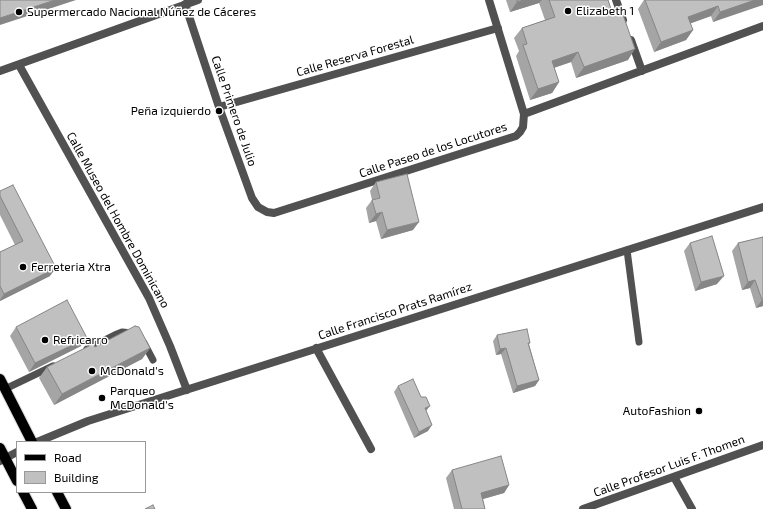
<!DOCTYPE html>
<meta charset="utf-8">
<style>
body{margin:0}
#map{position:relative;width:763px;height:509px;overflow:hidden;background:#fff;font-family:"Exo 2",sans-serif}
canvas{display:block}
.legend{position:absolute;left:16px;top:441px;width:130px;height:52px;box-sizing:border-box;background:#fff;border:1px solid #999;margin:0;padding:5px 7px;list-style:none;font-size:12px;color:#000}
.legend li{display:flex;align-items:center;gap:8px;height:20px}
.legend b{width:20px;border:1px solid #999}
</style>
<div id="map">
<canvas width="763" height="509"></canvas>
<ul class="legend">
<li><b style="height:5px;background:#000"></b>Road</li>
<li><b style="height:11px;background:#c0c0c0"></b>Building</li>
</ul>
</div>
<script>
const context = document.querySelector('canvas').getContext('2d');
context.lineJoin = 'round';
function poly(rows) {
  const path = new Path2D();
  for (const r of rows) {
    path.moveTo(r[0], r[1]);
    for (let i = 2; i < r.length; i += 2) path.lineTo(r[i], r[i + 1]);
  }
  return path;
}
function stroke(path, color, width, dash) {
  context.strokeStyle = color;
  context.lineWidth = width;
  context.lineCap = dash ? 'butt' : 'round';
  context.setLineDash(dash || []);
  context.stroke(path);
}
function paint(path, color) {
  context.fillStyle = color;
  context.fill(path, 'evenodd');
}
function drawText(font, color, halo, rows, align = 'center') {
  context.font = font + ' "Exo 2",sans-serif';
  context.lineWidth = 3;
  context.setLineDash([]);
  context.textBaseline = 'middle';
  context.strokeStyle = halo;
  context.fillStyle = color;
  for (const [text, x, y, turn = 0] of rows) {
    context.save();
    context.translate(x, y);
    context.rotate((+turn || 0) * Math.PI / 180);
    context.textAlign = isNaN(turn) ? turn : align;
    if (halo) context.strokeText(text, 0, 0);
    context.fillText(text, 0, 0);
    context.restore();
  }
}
const primary = poly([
 [0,379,32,442],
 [0,448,17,481],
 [23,492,32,509],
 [57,492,66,509]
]);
stroke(primary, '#dbdbdb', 12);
stroke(poly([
 [627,250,639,342],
 [144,343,153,360],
 [87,349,117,334,122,332,133,333],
 [5,389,53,366]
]), '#515151', 7);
stroke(poly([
 [616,0,623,20],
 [185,4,219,107,252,198,258,207,267,212,274,213,516,136,520,132,523,127,524,114,489,0],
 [631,40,642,71],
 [19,65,149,298,170,346,187,390],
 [0,71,198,0],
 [219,107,498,28],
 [524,114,763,26],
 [316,348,371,449],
 [37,442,88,421,763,207],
 [0,461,17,452],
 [674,477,692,509],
 [583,509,763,445]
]), '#515151', 8);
stroke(primary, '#000', 10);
paint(poly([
 [506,0,608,0,628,60,576,78,571,62,554,68,559,82,552,93,530,100,516,56,519,51,514,38,522,28,545,20,539,3,510,12],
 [644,0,763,0,713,22,711,16,690,23,693,30,686,40,654,52,638,9],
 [376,182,413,230,381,239,376,221,369,223,366,208,372,200,370,191],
 [0,191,50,276,0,301,0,252,15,245,0,215],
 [763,237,763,306,756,308,750,288,742,290,732,251,738,243],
 [690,243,717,284,695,291,684,251],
 [16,327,81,346,29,372,10,336],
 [497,335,530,343,529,344,539,380,535,386,513,393,501,354,496,355,493,341],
 [95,347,150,348,142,359,54,405,39,378,47,367],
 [398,386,426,411,428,431,414,438,394,392],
 [452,470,509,485,504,493,483,499,485,509,454,509,446,478]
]), '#a5a5a5');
paint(poly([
 [55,0,76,0,0,25,0,18],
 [524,0,542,0,539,3,510,12,517,2],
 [755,0,763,0,763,5,713,22,720,12],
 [718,6,711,16,681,27,688,17],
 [693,30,686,40,654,52,661,42],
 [635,49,628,60,576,78,584,67],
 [578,52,571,62,544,71,552,61],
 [559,82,552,93,530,100,538,89],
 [382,212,376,221,369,223,376,214],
 [419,222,413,230,381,239,387,230],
 [56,268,50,276,0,301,0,300,4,294],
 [724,276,717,284,695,291,701,282],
 [755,280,750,288,742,290,748,282],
 [762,300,763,300,763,306,756,308],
 [87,338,81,346,29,372,35,363],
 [150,348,142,359,54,405,62,394],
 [506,348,501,354,496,355,500,349],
 [539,380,535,386,513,393,517,386],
 [430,406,425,412,425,408],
 [432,425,428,431,414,438,419,432],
 [509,485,504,493,476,501,481,493]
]), '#868686');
const building = poly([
 [0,0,55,0,0,18,0,0],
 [517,0,524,0,517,2,517,0],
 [549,0,608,0,612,12,621,9,635,49,584,67,578,52,552,61,559,82,538,89,523,45,527,44,522,28,555,17,549,0],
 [645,0,755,0,720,12,718,6,688,17,693,30,661,42,645,0],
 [407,174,419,222,387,230,382,212,376,214,372,200,380,198,376,182,407,174],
 [13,185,56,268,4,294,0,286,0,252,23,241,0,196,0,191,13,185],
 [712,236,724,276,701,282,690,243,712,236],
 [763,237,763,300,762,300,755,280,748,282,738,243,763,237],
 [67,300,87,338,35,363,16,327,67,300],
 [135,326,139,327,150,348,62,394,47,367,93,344,95,347,135,326],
 [527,329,530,343,528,343,539,380,517,386,506,348,500,349,497,335,527,329],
 [413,379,421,397,426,397,430,406,425,408,432,425,419,432,398,386,413,379],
 [501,456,509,485,481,493,485,509,462,509,452,470,501,456],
 [153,505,155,509,145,509,153,505]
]);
paint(building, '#c0c0c0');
stroke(building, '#868686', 1);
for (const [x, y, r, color] of [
 [568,11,4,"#000"],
 [19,12,4,"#000"],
 [219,111,4,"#000"],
 [23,267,4,"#000"],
 [45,340,4,"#000"],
 [92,371,4,"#000"],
 [102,398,4,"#000"],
 [699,411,4,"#000"]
]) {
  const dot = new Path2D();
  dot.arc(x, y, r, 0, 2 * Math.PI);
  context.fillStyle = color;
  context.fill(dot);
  stroke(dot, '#fff', 1.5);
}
drawText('12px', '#000', '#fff', [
 ["Elizabeth 1",576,11],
 ["Supermercado Nacional Núñez de Cáceres",27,12],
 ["Peña izquierdo",211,111,"right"],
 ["Ferreteria Xtra",31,267],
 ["Refricarro",53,340],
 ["McDonald's",100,371],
 ["Parqueo",110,391],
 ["McDonald's",110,405],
 ["AutoFashion",691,411,"right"]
], 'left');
drawText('12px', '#000', '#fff', [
 ["Calle Reserva Forestal",355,56,-16],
 ["Calle Primero de Julio",234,111,71],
 ["Calle Paseo de los Locutores",433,150,-18],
 ["Calle Museo del Hombre Dominicano",118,220,61],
 ["Calle Francisco Prats Ramírez",395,311,-18],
 ["Calle Profesor Luis F. Thomen",669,466,-20]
]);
</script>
